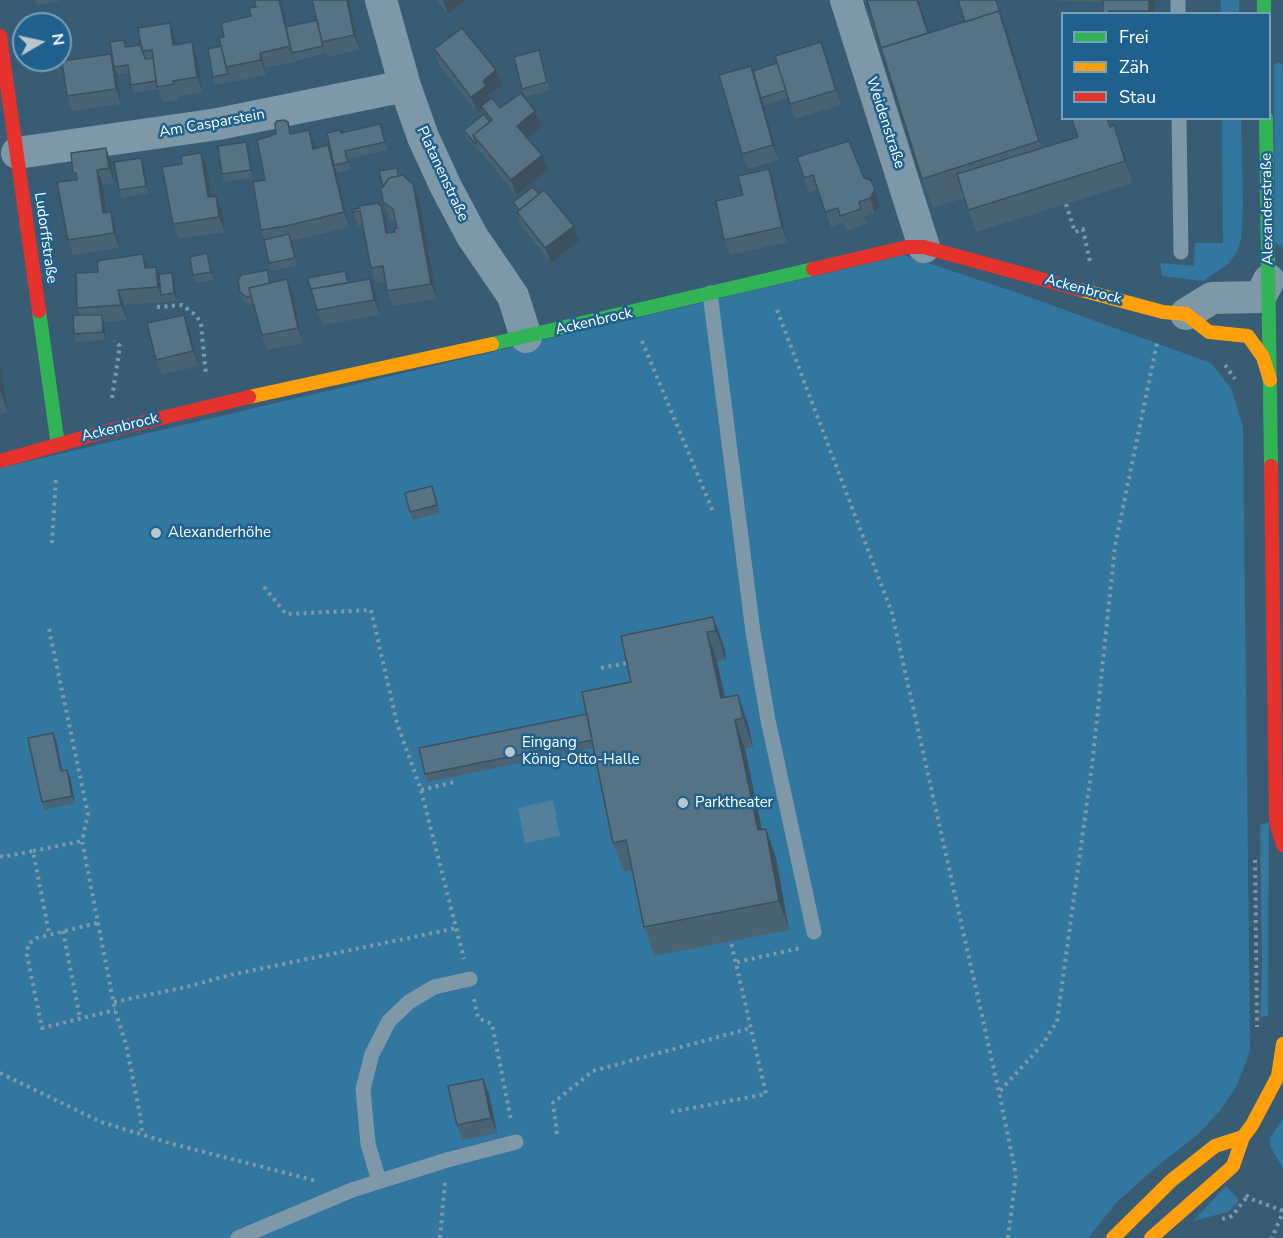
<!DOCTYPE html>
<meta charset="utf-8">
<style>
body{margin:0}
#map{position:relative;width:1283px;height:1238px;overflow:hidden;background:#385c74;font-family:"Nunito Sans",sans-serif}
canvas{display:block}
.legend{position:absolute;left:1061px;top:12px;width:210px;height:108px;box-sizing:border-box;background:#1f618c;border:2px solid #79a0ba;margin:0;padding:8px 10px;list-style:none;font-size:18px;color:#fff}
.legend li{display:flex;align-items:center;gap:12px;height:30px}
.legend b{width:30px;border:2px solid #79a0ba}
.north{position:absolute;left:12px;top:12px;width:60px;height:60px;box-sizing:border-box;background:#1f618c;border:2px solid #79a0ba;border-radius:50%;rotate:81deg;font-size:16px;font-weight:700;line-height:24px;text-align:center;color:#fff}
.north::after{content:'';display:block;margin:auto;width:21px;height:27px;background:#b9c6ce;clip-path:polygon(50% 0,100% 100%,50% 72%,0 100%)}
</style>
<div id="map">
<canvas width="1283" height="1238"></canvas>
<ul class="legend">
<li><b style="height:8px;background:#30b455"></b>Frei</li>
<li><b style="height:8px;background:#ff9f0a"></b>Zäh</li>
<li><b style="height:8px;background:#e5322d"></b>Stau</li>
</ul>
<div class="north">N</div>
</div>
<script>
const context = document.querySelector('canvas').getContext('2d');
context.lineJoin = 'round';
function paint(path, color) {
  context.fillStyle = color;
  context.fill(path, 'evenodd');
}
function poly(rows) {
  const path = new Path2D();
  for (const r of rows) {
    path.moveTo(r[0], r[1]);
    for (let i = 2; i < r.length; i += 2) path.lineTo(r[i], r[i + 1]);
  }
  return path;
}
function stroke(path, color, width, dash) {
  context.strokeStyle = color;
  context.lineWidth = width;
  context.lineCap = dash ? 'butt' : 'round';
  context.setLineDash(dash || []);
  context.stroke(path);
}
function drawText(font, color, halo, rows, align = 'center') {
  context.font = font + ' "Nunito Sans",sans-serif';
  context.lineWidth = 5;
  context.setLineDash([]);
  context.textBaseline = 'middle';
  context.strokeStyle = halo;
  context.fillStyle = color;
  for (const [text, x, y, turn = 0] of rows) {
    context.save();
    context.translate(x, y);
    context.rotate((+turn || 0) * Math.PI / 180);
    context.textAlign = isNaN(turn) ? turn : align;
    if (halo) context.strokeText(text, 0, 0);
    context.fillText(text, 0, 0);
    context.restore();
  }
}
paint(poly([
 [1221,0,1239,0,1239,13,1221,13],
 [1278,62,1282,64,1283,81,1283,248,1275,242,1274,65],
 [1222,119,1241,119,1243,206,1241,239,1237,252,1228,264,1203,281,1162,276,1160,263,1194,266,1195,243,1223,243],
 [904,255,1021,294,1211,363,1231,388,1243,427,1250,1040,1250,1050,1245,1065,1235,1089,1219,1112,1196,1136,1155,1168,1117,1202,1088,1238,0,1238,0,468],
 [1269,822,1268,1016,1260,1017,1262,967,1260,825],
 [1283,1118,1283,1168,1270,1146,1270,1138],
 [1226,1186,1238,1198,1238,1202,1228,1212,1193,1221]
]), '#3177a0');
paint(poly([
 [553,800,560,836,525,843,518,808]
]), '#53809c');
stroke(poly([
 [1066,204,1075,232,1083,229,1090,262],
 [157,307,182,305,197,316,201,325,206,375],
 [777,310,892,613,999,1092],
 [642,341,714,514],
 [1225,365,1235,379],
 [112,398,120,346,114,341],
 [52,543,56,478],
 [264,587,286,614,371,610,397,723,421,790,464,959],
 [49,629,88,814,82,841,115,1010,126,1044,141,1120,142,1134],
 [601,668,632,662],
 [421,790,454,782],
 [33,851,82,841],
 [0,856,3,857,33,851,49,933],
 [1255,860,1257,1027],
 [97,923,37,938,28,944,27,955,42,1028,115,1010],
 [63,931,80,1018],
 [737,962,801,948],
 [474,999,478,1018,492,1024,511,1120],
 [114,1002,186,987,230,975,457,928],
 [0,1073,101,1122,173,1144,317,1181],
 [671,1112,766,1094,731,942],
 [557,1134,553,1103,593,1071,751,1028],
 [1246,1195,1251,1199,1281,1210,1282,1214,1272,1238],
 [1222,1219,1232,1216,1247,1197],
 [440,1238,445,1182],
 [1008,1238,1016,1175,999,1092,1042,1045,1057,1021,1092,766,1115,546,1157,343]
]), '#7f98a7', 4, [3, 4.5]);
stroke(poly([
 [1178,0,1178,14],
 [1179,118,1181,252],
 [710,293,753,632,768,720,814,932],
 [379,1181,368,1144,363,1089,372,1054,389,1021,409,1002,434,987,470,979],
 [238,1238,352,1190,447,1160,516,1142]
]), '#7f98a7', 15);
stroke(poly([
 [381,0,405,86,423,137,446,187,472,236,513,296,526,337],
 [846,0,924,247],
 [17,153,218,124,405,86],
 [1186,314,1212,298,1260,297,1269,280]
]), '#7f98a7', 32);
stroke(poly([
 [1264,0,1264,14],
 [1266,118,1271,466],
 [39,311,58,445],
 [492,344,813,269]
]), '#30b455', 14);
stroke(poly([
 [1081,290,1163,312,1186,314,1209,332,1248,336,1263,357,1270,380],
 [249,397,492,344],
 [1113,1238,1172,1180,1215,1146,1243,1137],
 [1151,1238,1233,1166,1243,1137,1252,1125,1278,1076,1283,1044]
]), '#ff9f0a', 14);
stroke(poly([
 [0,36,39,311],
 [813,269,907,247,924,247,1081,290],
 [0,461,107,431,249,397],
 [1271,466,1276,822,1283,845]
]), '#e5322d', 14);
paint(poly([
 [35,0,59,0,60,1,36,5],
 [254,0,281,0,287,27,317,20,312,0,349,0,360,50,327,57,326,53,295,61,295,62,265,68,266,75,215,85,213,77,224,37,251,16,256,7],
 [437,0,466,0,448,14],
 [867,0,919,0,929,33,1005,28,1043,147,1078,137,1073,118,1108,118,1111,126,1114,125,1133,183,976,232,964,198,933,208,922,179],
 [1038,0,1155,0,1155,14,1103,14,1103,2],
 [175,38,176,44,192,42,197,57,203,92,179,96,179,100,163,102,158,89,134,93,131,85,130,73,117,74,121,104,72,111,67,96,113,61,124,40,127,47],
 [821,42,841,105,795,119,788,98,764,106,779,160,748,169,742,154,754,74],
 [434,49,502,85,489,95,491,99,500,108,535,111,541,127,527,137,548,170,516,195,479,150,478,151,466,137,464,130,484,114,482,108,477,112,439,65],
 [542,58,550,90,525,97,522,89],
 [288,122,292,133,309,130,315,148,328,145,331,153,340,130,341,133,380,124,387,150,348,159,351,170,337,173,349,227,292,241,297,266,272,271,269,263,265,240,261,230,265,180,276,134],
 [246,142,249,150,254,178,224,182,222,174],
 [106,148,111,163,114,183,103,185,107,213,116,228,119,248,73,255,68,240,76,180,73,173],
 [797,157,864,178,880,206,875,213,864,217,867,224,846,231,843,223,831,227,818,190,809,193],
 [141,158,144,166,149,193,122,198,119,190],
 [207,168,211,196,222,211,225,232,179,239,173,224],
 [397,168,400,176,419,199,437,299,393,306,387,291,386,282,376,283,371,268,363,226,358,227,352,210,379,205,386,220,389,233,395,232,397,228,396,222,389,218,383,202],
 [774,184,787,242,730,255,724,240,743,195],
 [539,194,579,241,551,263,522,227,513,202],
 [143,254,148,267,159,274,172,273,175,281,177,301,124,305,127,320,104,322,106,340,76,342,74,334,80,315,77,308,98,272],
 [210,261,214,280,196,283,193,275],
 [345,271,349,282,370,279,376,294,380,315,323,325,317,310],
 [270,277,271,283,293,294,303,343,267,350,262,335,254,304,249,305,243,300,240,292],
 [190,330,198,366,162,375,156,360],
 [0,361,8,412,0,414],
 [435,494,440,513,413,520,410,512],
 [713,617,724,646,726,660,717,661,725,698,748,724,753,747,745,749,762,829,766,829,776,858,789,930,654,956,644,927,632,870,624,872,613,843,594,748,427,782,425,774,587,714,631,682],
 [53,733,56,740,62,771,67,770,70,777,75,803,44,810,42,802],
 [489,1094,497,1133,462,1140,457,1125]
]), '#4a6372');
paint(poly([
 [279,0,281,0,293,53,292,53,295,62,290,46],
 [347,0,349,0,360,50,354,35],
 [443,0,466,0,448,14],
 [917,0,919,0,938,63,930,41],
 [996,0,1010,40,1049,170,1039,141],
 [1149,0,1155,0,1155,14,1150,14,1149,11],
 [170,23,175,38,179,60,173,45],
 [192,42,197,57,203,92,197,77],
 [821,42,827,57,841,105,836,90],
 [260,53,265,68,266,75,261,60],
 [111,54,115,67,114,67,117,74,121,104,116,89],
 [751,66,764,106,779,160,773,145],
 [496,70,502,85,489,95,491,101,477,112,471,97,483,81],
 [535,111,541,127,523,141,517,126],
 [1114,125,1122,148,1133,183,1125,161],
 [309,130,315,145,318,164,313,149],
 [246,142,249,150,254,178,251,170],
 [328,145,334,160,334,165,337,173,349,227,344,212],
 [106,148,111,163,114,183,109,168],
 [201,153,207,168,213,212,208,197],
 [542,155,548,170,516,195,511,180],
 [141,158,144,166,149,193,146,186],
 [769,169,774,184,787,242,782,227],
 [97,170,103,185,109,229,103,213],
 [871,180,880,206,875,213,870,198],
 [413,184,419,199,437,299,431,284],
 [216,196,222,211,225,232,219,217],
 [381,205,386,220,391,248,386,233],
 [111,212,116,228,119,248,114,233],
 [574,226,579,241,551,263,545,248],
 [289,234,292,242,297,266],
 [207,253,210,261,214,280,211,272],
 [143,254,149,269,145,268],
 [156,267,162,282,161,295,158,287],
 [172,273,175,281,177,301,174,293],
 [287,279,293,294,303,343,298,328],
 [370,279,376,294,380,315,374,300],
 [118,290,124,305,127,320,121,305],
 [102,315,104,322,106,340,103,332],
 [184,315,190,330,198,366,193,351],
 [0,361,8,412,0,391],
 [713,617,724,646,726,660,716,631],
 [707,632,717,661,731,727,721,698],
 [738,695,748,724,753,747,743,718],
 [735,720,745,749,768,859,758,830],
 [53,733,56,740,64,779,61,771],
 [67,770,70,777,75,803,72,796],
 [766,829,776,858,789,930,779,901],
 [483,1079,489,1094,497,1133,491,1118]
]), '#3c505d');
const building = poly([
 [254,0,279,0,290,46,260,53,261,60,226,67,219,38,224,37,221,23,251,16,249,8,256,7,254,0],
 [312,0,347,0,354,35,322,42,312,0],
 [867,0,917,0,928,33,881,48,867,0],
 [958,0,996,0,1000,13,999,11,965,22,958,0],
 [1103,0,1149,0,1149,11,1109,11,1108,14,1103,13,1103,0],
 [999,11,1039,141,922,179,881,48,999,11],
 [317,20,323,46,292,53,286,27,317,20],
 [170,23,173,45,192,42,197,77,173,81,174,84,157,87,152,50,142,51,138,28,170,23],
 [462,28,496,70,483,81,486,86,471,97,434,49,462,28],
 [124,40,125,47,141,45,145,59,153,58,156,81,131,85,128,65,114,67,110,42,124,40],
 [821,42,836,90,790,104,775,56,821,42],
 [221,46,228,74,213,77,208,49,221,46],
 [539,50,547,82,522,89,514,57,539,50],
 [111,54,116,89,67,96,62,61,111,54],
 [777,63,786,90,761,98,753,71,777,63],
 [751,66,773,145,742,154,719,75,751,66],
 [521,93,535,111,517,126,542,155,511,180,473,135,492,120,481,106,492,98,500,108,521,93],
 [484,114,490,122,473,135,476,143,475,144,464,130,484,114],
 [1073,118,1107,118,1110,127,1114,125,1125,161,968,210,957,174,1078,137,1072,119,1073,118],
 [284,120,288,122,290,134,309,130,313,149,328,145,344,212,286,226,261,230,253,182,265,180,257,140,276,134,275,124,277,121,284,120],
 [380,124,385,142,345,151,348,162,334,165,327,133,340,130,341,133,380,124],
 [849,141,864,178,871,180,875,190,870,198,859,202,861,209,840,216,838,208,825,212,813,175,804,178,797,157,849,141],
 [246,142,251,170,222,174,218,146,246,142],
 [106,148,109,168,97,170,103,213,111,212,114,233,68,240,57,182,77,180,76,173,73,173,71,153,106,148],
 [201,153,208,197,216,196,219,217,173,224,162,167,182,164,181,156,201,153],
 [141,158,146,186,119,190,114,162,141,158],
 [397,168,398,176,389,178,383,187,379,171,397,168],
 [769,169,782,227,724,240,716,201,743,195,738,176,769,169],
 [403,175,413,184,431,284,387,291,383,266,371,268,360,211,352,212,352,210,360,208,359,206,378,203,379,205,381,205,386,233,395,232,394,229,397,228,393,209,383,202,381,189,389,178,403,175],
 [533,187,539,194,519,210,513,202,533,187],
 [544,190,574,226,545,248,517,212,544,190],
 [289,234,295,258,269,263,264,240,289,234],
 [207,253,211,272,193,275,190,257,207,253],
 [143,254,145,268,156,267,158,287,118,290,121,305,77,308,76,273,98,272,97,261,143,254],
 [267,270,270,283,249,288,251,296,246,297,240,292,238,281,241,275,267,270],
 [345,271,348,283,311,289,307,278,345,271],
 [172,273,174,293,161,295,159,274,172,273],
 [287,279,298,328,262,335,249,288,287,279],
 [370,279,374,300,317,310,311,289,370,279],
 [73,315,102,315,103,332,74,334,73,315],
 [184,315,193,351,156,360,147,323,184,315],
 [432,486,437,505,410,512,405,493,432,486],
 [713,617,716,631,707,632,721,698,738,695,743,718,735,720,758,830,766,829,779,901,644,927,626,840,613,843,582,692,631,682,621,636,713,617],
 [587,714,592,740,425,774,419,748,587,714],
 [53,733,61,771,67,770,72,796,42,802,28,738,53,733],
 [483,1079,491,1118,457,1125,448,1086,483,1079]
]);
paint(building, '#567385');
stroke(building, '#3c505d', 1.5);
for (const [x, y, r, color] of [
 [156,533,6,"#b9c6ce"],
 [510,752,6,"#b9c6ce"],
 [683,803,6,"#b9c6ce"]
]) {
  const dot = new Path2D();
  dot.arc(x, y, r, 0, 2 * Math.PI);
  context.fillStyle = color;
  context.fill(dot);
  stroke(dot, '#1f618c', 2);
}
drawText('15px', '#fff', '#1f618c', [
 ["Weidenstraße",885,123,72],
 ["Am Casparstein",212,124,-10],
 ["Platanenstraße",442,174,65],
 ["Alexanderstraße",1268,209,-91],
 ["Ludorffstraße",45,238,82],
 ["Ackenbrock",1083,290,15],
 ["Ackenbrock",594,322,-13],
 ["Ackenbrock",120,428,-14]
]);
drawText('15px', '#fff', '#1f618c', [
 ["Alexanderhöhe",168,533],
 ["Eingang",522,743],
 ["König-Otto-Halle",522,760],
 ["Parktheater",695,803]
], 'left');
</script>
